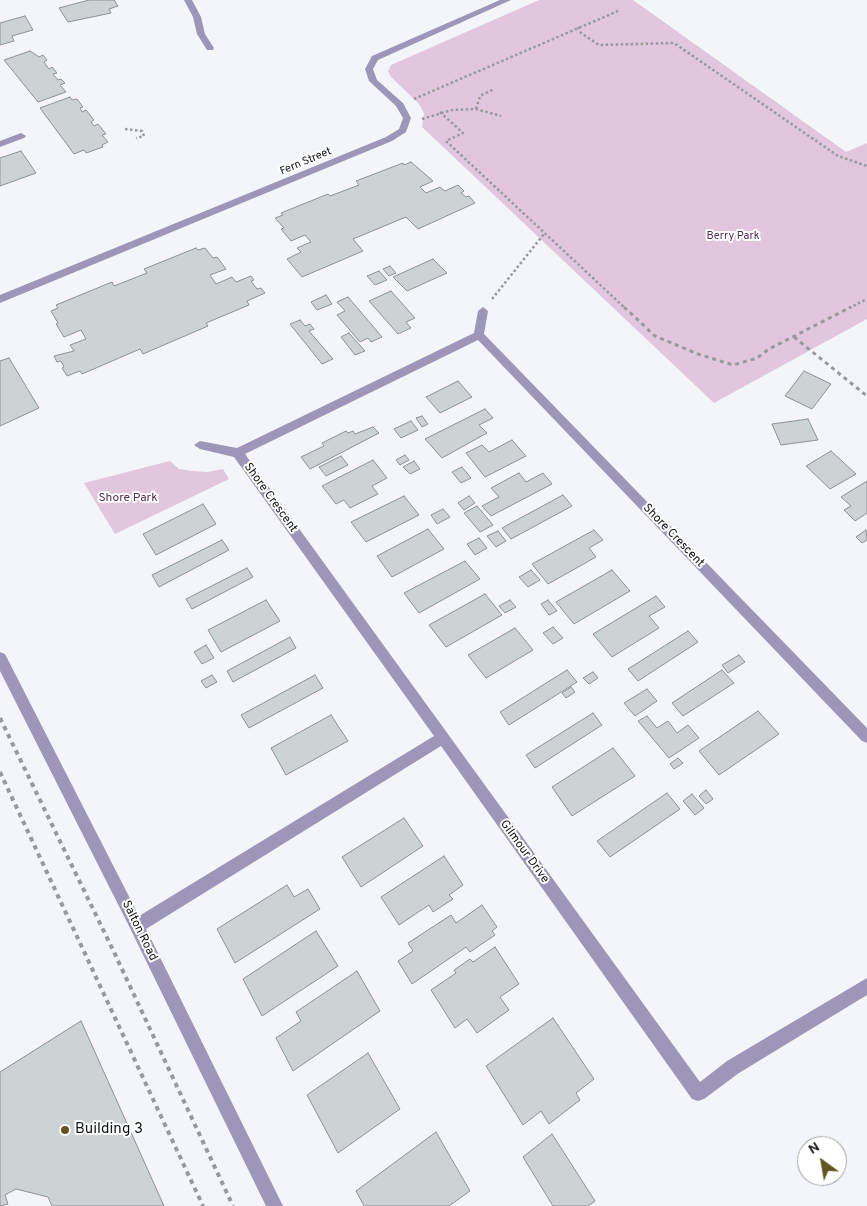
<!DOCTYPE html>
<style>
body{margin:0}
#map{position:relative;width:867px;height:1206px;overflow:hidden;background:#f3f5fa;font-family:Overpass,sans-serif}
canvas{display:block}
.north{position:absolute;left:797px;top:1136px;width:50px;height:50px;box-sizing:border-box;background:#fff;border:1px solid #a1a1a1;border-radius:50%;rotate:328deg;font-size:14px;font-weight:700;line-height:20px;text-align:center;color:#131415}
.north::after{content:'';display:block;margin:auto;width:18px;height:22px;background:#615622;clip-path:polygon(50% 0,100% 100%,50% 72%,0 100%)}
</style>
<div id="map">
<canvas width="867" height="1206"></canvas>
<div class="north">N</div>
</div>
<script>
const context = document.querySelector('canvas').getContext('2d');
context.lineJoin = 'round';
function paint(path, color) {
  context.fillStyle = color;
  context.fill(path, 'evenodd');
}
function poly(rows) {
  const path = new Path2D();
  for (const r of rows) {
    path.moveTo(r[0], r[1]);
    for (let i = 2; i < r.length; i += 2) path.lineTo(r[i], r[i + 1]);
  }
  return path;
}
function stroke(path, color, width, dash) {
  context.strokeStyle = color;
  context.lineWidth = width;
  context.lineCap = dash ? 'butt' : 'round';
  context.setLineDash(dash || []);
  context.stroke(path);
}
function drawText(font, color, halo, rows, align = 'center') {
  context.font = font + ' Overpass,sans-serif';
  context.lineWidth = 4;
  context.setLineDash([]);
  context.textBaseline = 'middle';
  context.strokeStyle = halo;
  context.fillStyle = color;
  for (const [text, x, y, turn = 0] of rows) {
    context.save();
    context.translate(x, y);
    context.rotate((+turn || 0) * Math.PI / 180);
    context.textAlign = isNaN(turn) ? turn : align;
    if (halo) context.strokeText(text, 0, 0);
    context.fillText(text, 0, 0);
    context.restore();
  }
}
paint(poly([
 [539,0,633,0,846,152,867,143,867,319,714,403,422,127,424,113,419,104,391,77,388,71,391,65],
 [170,461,179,469,192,471,207,472,223,469,229,479,115,534,84,483]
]), '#e1c6de');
const building = poly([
 [89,0,114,0,118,6,109,9,111,13,68,22,59,8,89,0],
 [25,16,33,30,12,36,14,41,0,45,0,23,25,16],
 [30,51,39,57,43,55,47,60,44,62,49,69,52,67,57,73,53,74,58,80,61,79,65,83,60,85,66,92,38,102,4,60,30,51],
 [70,97,72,100,77,99,83,107,80,108,82,112,86,110,94,120,91,122,94,126,98,124,106,134,102,135,108,142,102,145,103,147,86,153,84,150,74,154,40,108,70,97],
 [21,151,36,173,0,186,0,158,21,151],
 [411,162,433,181,420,187,426,193,440,187,445,191,458,185,464,191,461,193,466,197,469,196,475,203,418,229,406,217,353,239,363,251,302,277,287,259,301,252,297,248,311,242,305,235,291,241,281,229,284,228,275,218,283,215,281,213,328,194,330,196,359,185,356,181,403,163,404,165,411,162],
 [196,248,198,250,205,248,213,258,217,257,226,269,210,275,216,284,232,277,236,282,251,276,254,280,251,281,257,289,261,288,265,293,247,301,249,305,206,323,208,326,143,354,140,349,82,374,80,371,67,376,62,368,64,367,61,361,57,362,54,356,74,351,70,345,86,339,81,330,64,337,56,324,58,323,51,311,58,308,56,305,112,282,114,286,147,273,144,269,196,248],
 [433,259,447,273,407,291,393,277,433,259],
 [390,266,396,273,389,276,383,269,390,266],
 [379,271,387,280,375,285,367,276,379,271],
 [391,291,415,318,406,322,411,328,398,334,369,301,391,291],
 [326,295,332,304,317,310,311,302,326,295],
 [348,297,382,337,371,342,368,338,360,342,337,315,345,311,337,302,348,297],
 [300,320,305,326,310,324,314,329,309,331,333,359,322,364,290,324,300,320],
 [349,333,365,351,355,355,341,337,349,333],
 [9,358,39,408,0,426,0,361,9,358],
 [804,371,831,384,812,409,785,396,804,371],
 [458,381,472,397,440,413,426,397,458,381],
 [485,409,493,418,479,425,487,433,442,458,425,439,485,409],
 [422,416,428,424,422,427,416,418,422,416],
 [808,419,818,440,781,445,772,424,808,419],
 [411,421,418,430,401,438,394,429,411,421],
 [373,427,379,433,310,469,301,457,324,446,322,443,346,431,348,433,353,431,355,434,373,427],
 [512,440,526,456,485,477,466,453,482,445,489,452,512,440],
 [831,451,856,474,830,489,806,466,831,451],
 [405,455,409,460,400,465,396,460,405,455],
 [341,456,348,465,326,476,319,467,341,456],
 [373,460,387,478,372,486,378,494,350,508,344,500,336,504,322,486,373,460],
 [414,461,420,469,410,474,403,467,414,461],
 [462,467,471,478,461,483,452,472,462,467],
 [519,473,526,482,543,473,552,484,491,516,482,506,499,497,491,488,519,473],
 [867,481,867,513,855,521,844,510,851,506,841,497,867,481],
 [563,495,572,506,511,539,502,528,563,495],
 [404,496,419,515,366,542,351,522,404,496],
 [469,496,475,503,464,510,458,503,469,496],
 [203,504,216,524,156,555,143,534,203,504],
 [477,506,493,525,480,532,464,513,477,506],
 [443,509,450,517,437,524,431,515,443,509],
 [428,529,444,549,392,577,377,556,428,529],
 [594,530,603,540,589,548,596,557,548,584,532,564,594,530],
 [866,530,867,540,862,543,856,537,866,530],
 [498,531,506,541,496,547,487,536,498,531],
 [479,538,487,548,475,555,467,544,479,538],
 [222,540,229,550,159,587,152,575,222,540],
 [465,561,480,579,419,613,404,593,465,561],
 [247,568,253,577,192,609,186,599,247,568],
 [531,570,540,580,528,587,519,577,531,570],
 [612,570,630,591,574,624,556,602,612,570],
 [485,594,502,615,446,647,429,625,485,594],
 [656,596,665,607,649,616,659,628,612,657,593,634,656,596],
 [266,600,280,621,221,652,208,630,266,600],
 [510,600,516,607,505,613,499,606,510,600],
 [548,600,557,611,549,615,541,604,548,600],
 [553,627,563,638,553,644,543,633,553,627],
 [515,628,533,650,486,678,468,655,515,628],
 [688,631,698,642,638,681,628,669,688,631],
 [290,637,296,648,233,682,227,671,290,637],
 [206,645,214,658,202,664,194,652,206,645],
 [739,655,745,662,728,673,722,665,739,655],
 [567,670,577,682,509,725,500,712,567,670],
 [722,670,734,683,683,716,672,703,722,670],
 [593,672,598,678,589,684,583,678,593,672],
 [212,675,217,682,206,688,201,681,212,675],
 [315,675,323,688,249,728,241,715,315,675],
 [571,687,575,692,566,698,562,693,571,687],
 [647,689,657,701,635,716,624,703,647,689],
 [758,711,779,734,719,775,699,751,758,711],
 [593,713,602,725,535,768,526,755,593,713],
 [331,715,348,741,286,775,271,748,331,715],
 [647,716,657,728,668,721,677,733,688,725,699,738,669,758,638,721,647,716],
 [613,748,635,776,572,816,552,787,613,748],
 [678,758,683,763,674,769,670,764,678,758],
 [706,790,713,799,706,804,699,796,706,790],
 [667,793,680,809,610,857,597,841,667,793],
 [692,794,704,808,695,815,683,801,692,794],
 [404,818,423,846,361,887,342,857,404,818],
 [444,856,463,885,449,895,453,899,433,912,429,905,399,925,381,897,444,856],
 [287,885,294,897,308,889,320,909,235,963,217,929,287,885],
 [482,905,497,927,492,931,495,935,470,952,466,947,412,984,398,961,413,951,408,943,451,915,456,923,482,905],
 [316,931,338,966,262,1016,243,979,316,931],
 [495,947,519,984,500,997,509,1010,477,1033,467,1019,455,1028,431,990,456,973,454,970,470,959,473,962,495,947],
 [357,971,380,1011,293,1071,276,1038,301,1021,296,1012,357,971],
 [553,1018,594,1079,576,1093,580,1100,549,1124,541,1111,523,1125,486,1066,553,1018],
 [81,1021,164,1206,52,1206,48,1197,16,1189,5,1195,8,1204,0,1206,0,1072,81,1021],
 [368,1053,400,1109,338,1153,307,1095,368,1053],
 [436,1132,470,1191,449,1206,364,1206,356,1191,436,1132],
 [552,1134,595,1201,588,1206,553,1206,523,1157,552,1134]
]);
paint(building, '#cdd2d5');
stroke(building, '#8d9194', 1);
stroke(poly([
 [578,27,581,33,599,45,674,43,838,156,867,166],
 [414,99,618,11],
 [476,109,480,96,494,89],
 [440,112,463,133,446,141,625,308],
 [422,119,452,110,476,109,501,116],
 [125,129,142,131,144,136,136,138],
 [492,299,544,234],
 [849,308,867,299]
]), '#97999c', 2.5, [2.5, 2.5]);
stroke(poly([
 [624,307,655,336,698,354,733,365,757,358,769,349,851,307],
 [794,337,867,396]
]), '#97999c', 3, [4, 4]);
stroke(poly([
 [0,718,113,950,233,1206],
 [0,772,203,1206]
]), '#97999c', 4, [4.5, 4.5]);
paint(poly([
 [184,0,192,0,201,17,205,34,214,48,213,50,207,50,197,34,193,17,184,0]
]), '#9e96b8');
paint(poly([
 [500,0,511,0,378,60,373,69,377,80,403,103,411,118,406,132,392,141,0,303,0,295,386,137,399,129,403,118,396,106,369,81,365,69,372,56,500,0],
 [21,133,26,136,24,138,0,147,0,141,21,133],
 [483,307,488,311,484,334,867,728,867,743,862,741,478,340,245,454,700,1082,727,1061,867,978,867,995,739,1073,704,1099,698,1101,692,1099,441,746,146,929,283,1206,266,1206,128,924,0,671,0,652,5,654,139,916,434,736,234,457,200,449,194,445,200,441,237,448,474,333,478,311,483,307]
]), '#9e96b8');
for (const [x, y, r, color] of [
 [65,1130,5,"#615622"]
]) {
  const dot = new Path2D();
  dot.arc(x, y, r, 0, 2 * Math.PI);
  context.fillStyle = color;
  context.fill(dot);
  stroke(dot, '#fff', 2);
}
drawText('11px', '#131415', '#fff', [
 ["Fern Street",306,162,-23]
]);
drawText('11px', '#542c52', '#fff', [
 ["Berry Park",733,237]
]);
drawText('12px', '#131415', '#fff', [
 ["Shore Crescent",270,498,54],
 ["Shore Crescent",673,536,46],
 ["Gilmour Drive",524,852,54],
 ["Salton Road",139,931,64]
]);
drawText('12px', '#542c52', '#fff', [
 ["Shore Park",128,499]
]);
drawText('15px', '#131415', '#fff', [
 ["Building 3",75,1130]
], 'left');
</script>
